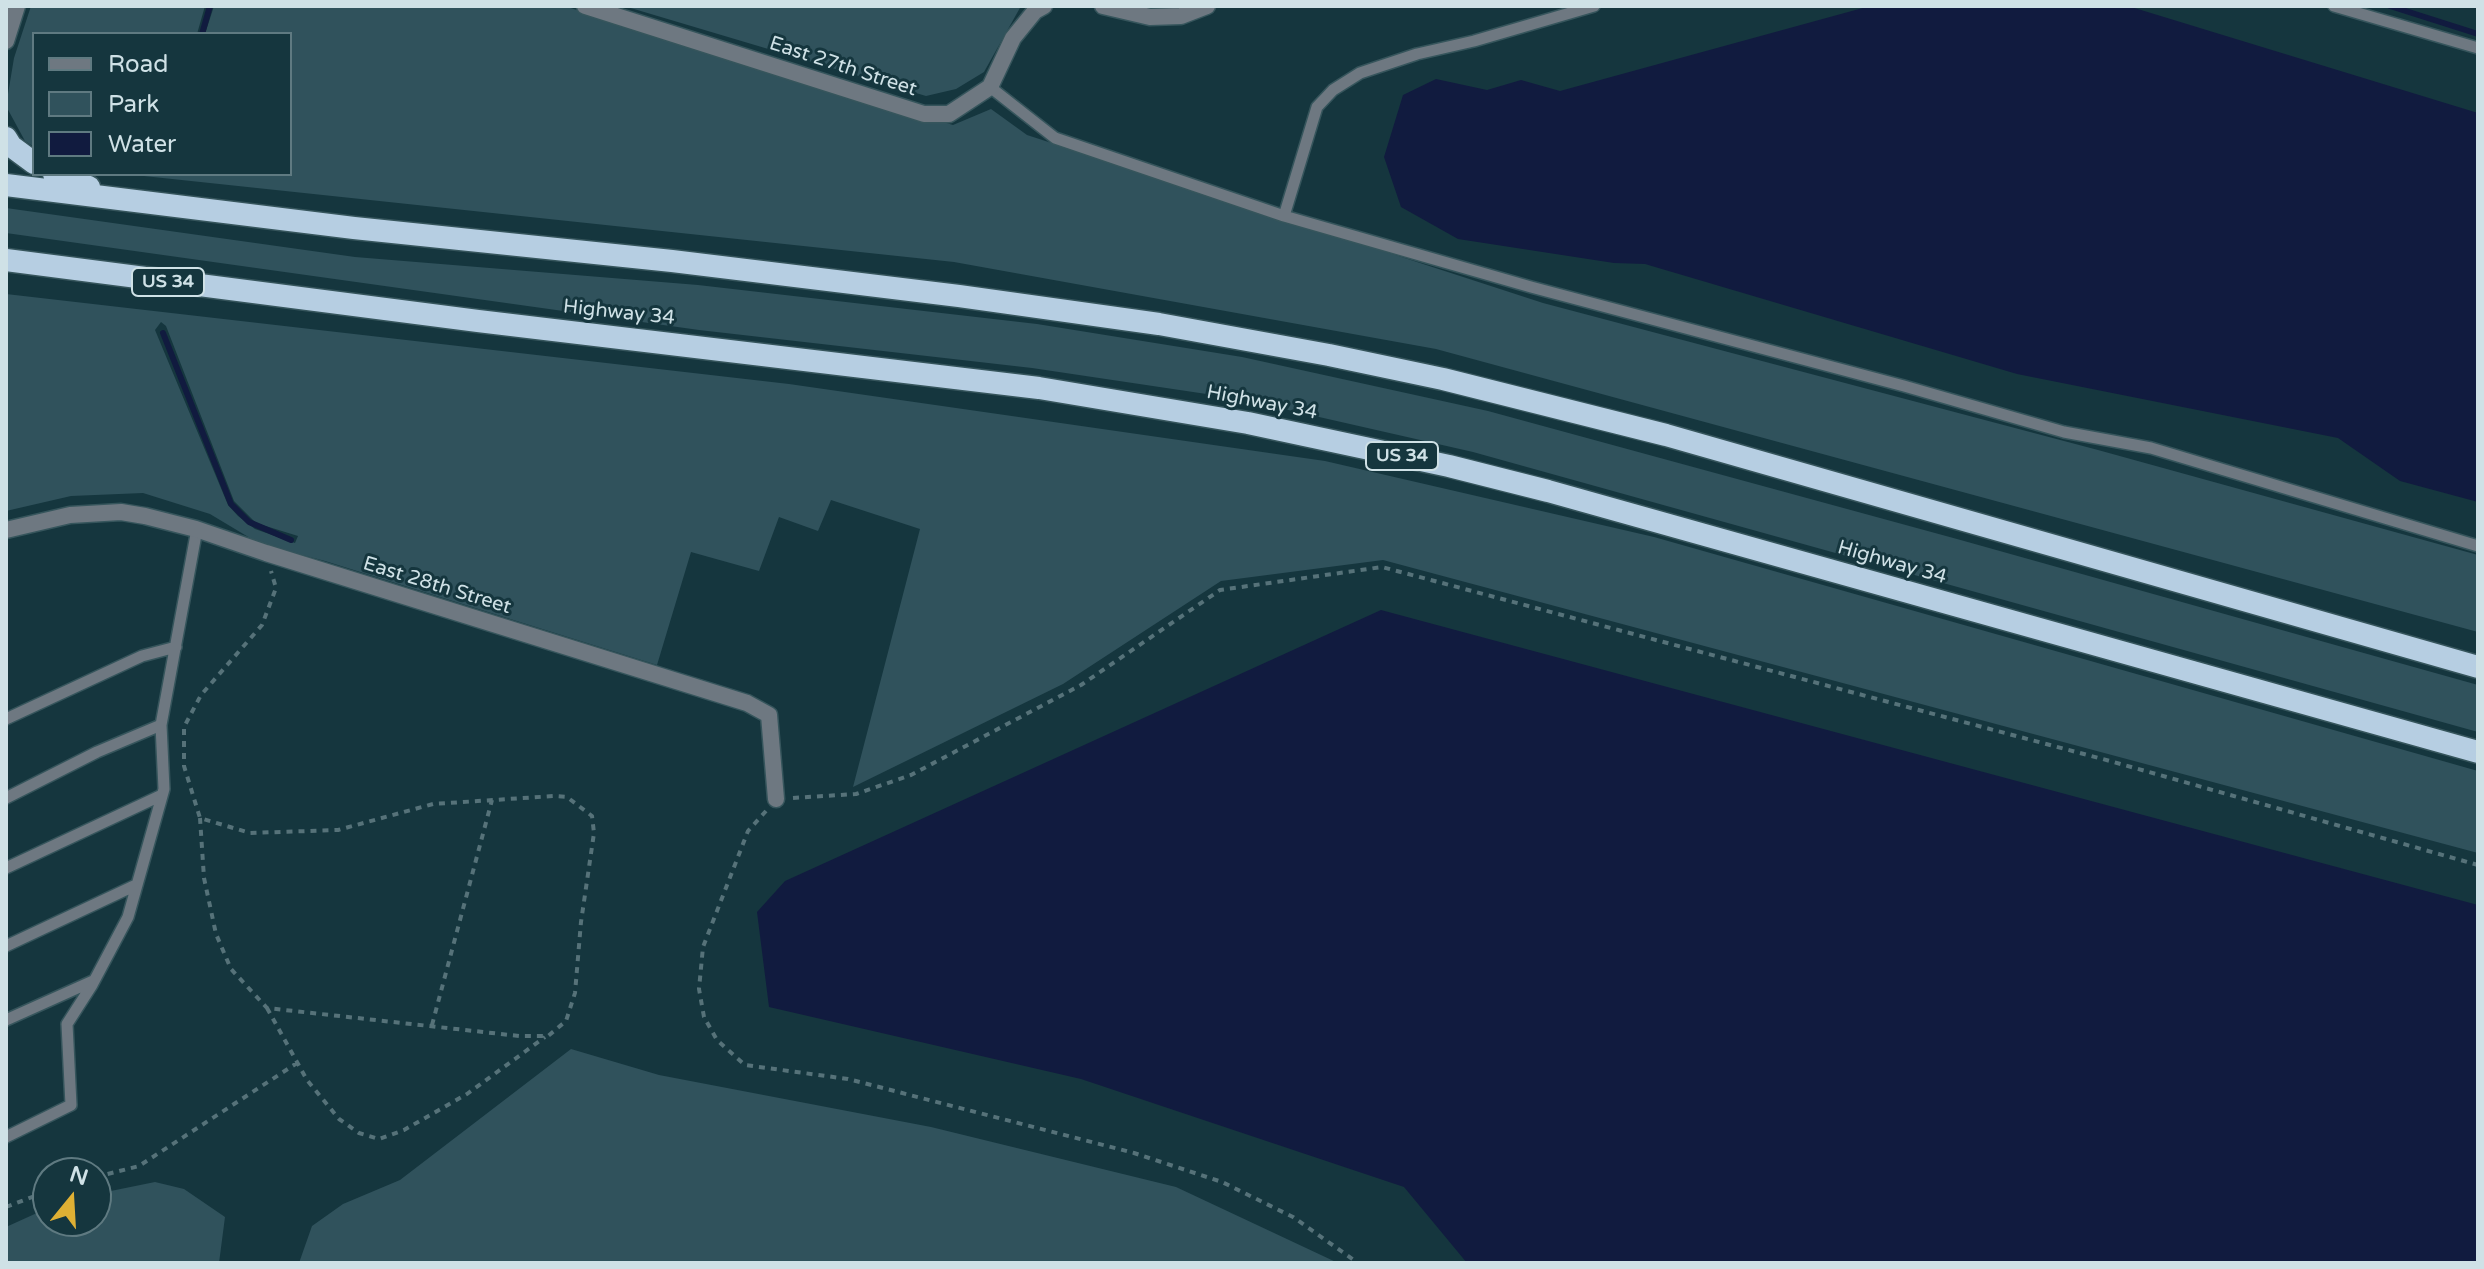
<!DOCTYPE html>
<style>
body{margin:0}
#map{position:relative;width:2484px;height:1269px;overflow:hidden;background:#15363e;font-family:"Varela Round",sans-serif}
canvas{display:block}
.frame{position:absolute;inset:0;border:8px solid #cfe1e6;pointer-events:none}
.legend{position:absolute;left:32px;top:32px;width:260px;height:144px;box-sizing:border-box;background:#15363e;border:2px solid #5f7a81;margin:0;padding:10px 14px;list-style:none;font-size:24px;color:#cfe1e6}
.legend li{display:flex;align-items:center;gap:16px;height:40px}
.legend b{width:40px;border:2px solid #5f7a81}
.north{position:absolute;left:32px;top:1157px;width:80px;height:80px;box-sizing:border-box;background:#15363e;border:2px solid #5f7a81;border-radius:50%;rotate:18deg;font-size:22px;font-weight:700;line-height:32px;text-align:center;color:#cfe1e6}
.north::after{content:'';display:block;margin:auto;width:28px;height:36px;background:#dfb034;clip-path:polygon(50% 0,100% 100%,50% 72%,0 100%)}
</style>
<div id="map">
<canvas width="2484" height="1269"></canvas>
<div class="frame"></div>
<ul class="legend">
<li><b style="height:10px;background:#6e7881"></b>Road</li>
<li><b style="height:22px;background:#30525c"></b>Park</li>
<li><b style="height:22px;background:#111b3f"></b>Water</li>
</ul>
<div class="north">N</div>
</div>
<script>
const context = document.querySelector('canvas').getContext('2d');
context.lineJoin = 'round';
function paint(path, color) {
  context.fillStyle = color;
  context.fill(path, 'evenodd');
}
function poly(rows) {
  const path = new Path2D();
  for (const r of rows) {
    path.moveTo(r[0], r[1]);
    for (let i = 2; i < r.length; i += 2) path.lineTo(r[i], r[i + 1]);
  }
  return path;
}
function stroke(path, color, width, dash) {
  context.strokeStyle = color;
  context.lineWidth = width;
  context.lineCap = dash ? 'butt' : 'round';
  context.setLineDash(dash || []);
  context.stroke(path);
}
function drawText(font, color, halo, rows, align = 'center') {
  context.font = font + ' "Varela Round",sans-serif';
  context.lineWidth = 6;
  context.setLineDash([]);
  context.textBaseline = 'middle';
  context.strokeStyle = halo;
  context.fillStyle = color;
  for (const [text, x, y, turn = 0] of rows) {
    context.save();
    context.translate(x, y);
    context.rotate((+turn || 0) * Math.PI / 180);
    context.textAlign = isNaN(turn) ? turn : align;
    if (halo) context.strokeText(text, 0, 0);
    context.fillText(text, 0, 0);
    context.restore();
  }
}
paint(poly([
 [31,6,205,6,197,34,34,34,34,147,25,141,6,106,14,58],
 [214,6,564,6,953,125,991,109,1027,135,1543,303,2098,450,2478,555,2478,632,1436,349,954,262,125,174,290,174,290,34,205,34],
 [624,6,1021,6,984,72,956,89,926,96],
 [6,208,355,257,698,285,1037,324,1242,357,1488,411,1957,539,2478,685,2478,732,1473,452,1240,399,1032,368,699,330,6,233],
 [6,294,789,384,1325,461,1654,537,2478,771,2478,853,1383,560,1221,581,1063,684,853,787,920,529,831,500,818,531,779,517,759,571,691,552,657,665,325,561,260,544,210,514,143,493,71,496,6,511],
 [161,322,166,326,234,501,256,523,298,536,295,543,255,529,238,516,228,505,155,330],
 [571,1049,659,1075,931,1127,1176,1187,1338,1263,299,1263,312,1226,343,1204,400,1180],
 [155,1182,184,1189,225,1217,219,1263,6,1263,6,1227,48,1208,48,1221,96,1221,96,1194]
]), '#30525c');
paint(poly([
 [1870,6,2128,6,2478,113,2478,502,2400,481,2338,438,2017,374,1645,264,1614,263,1458,239,1401,207,1384,157,1403,95,1436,79,1487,90,1521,80,1560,91],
 [1381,610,2478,905,2478,1263,1467,1263,1404,1187,1081,1079,769,1007,757,912,785,881]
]), '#111b3f');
stroke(poly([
 [2390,6,2478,34],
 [202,34,210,6],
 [163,333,231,504,249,522,291,540]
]), '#111b3f', 6);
const service = poly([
 [2334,6,2478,48],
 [990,87,1055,138,1284,216,1531,287,1904,386,2064,432,2151,448,2478,546],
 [1284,216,1317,107,1333,90,1360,73,1417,54,1474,41,1594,6],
 [6,719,142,656,176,647],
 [6,798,97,752,161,725],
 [6,868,162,795],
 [6,946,136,885],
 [6,1020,93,981],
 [6,1137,71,1105,67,1024,92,985,128,917,164,789,161,725,197,529]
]);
const minor = poly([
 [585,6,924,114,949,114,990,87,1013,38,1035,11,1044,6],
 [1103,6,1150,17,1181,16,1207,6],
 [6,41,17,6],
 [6,530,70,515,121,512,145,516,196,529,266,553,747,703,769,715,776,799]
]);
const trunk = poly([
 [6,138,11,146,34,163],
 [54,174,89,187],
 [6,185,354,228,672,261,959,296,1159,324,1329,355,1443,379,1666,435,2478,667],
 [6,260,478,321,1039,388,1248,423,1449,466,1548,491,2478,752]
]);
stroke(service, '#36555c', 14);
stroke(minor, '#36555c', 19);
stroke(trunk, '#36555c', 25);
stroke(poly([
 [793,798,856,794,911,775,1081,685,1220,590,1382,567,2110,761,2478,865],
 [766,811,748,831,703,947,699,989,704,1017,717,1040,745,1065,848,1079,1134,1153,1222,1182,1293,1217,1358,1263],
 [200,818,204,878,216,934,231,969,267,1008,519,1036,548,1036,566,1021,575,993,581,922,594,833,592,816,567,797,554,796,433,804,338,830,250,833,200,818,184,766,184,727,201,695,262,625,276,588,271,571],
 [267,1008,307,1080,339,1119,359,1133,379,1139,404,1130,467,1094,545,1037],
 [432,1025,492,800],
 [96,1177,139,1166,297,1063],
 [6,1207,48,1191]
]), '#567279', 4, [6, 6]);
stroke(service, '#6e7881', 11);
stroke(minor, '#6e7881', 16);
stroke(trunk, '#b6cee2', 22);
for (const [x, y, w] of [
 [168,282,72],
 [1402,456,72]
]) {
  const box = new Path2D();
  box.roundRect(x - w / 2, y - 14, w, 28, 6);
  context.fillStyle = '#15363e';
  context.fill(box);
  stroke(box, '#cfe1e6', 2);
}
drawText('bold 18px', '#cfe1e6', null, [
 ["US 34",168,282],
 ["US 34",1402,456]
]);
drawText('20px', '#cfe1e6', '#15363e', [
 ["East 27th Street",843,67,18],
 ["Highway 34",619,313,6],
 ["Highway 34",1262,403,11],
 ["Highway 34",1892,563,16],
 ["East 28th Street",437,586,17]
]);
</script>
